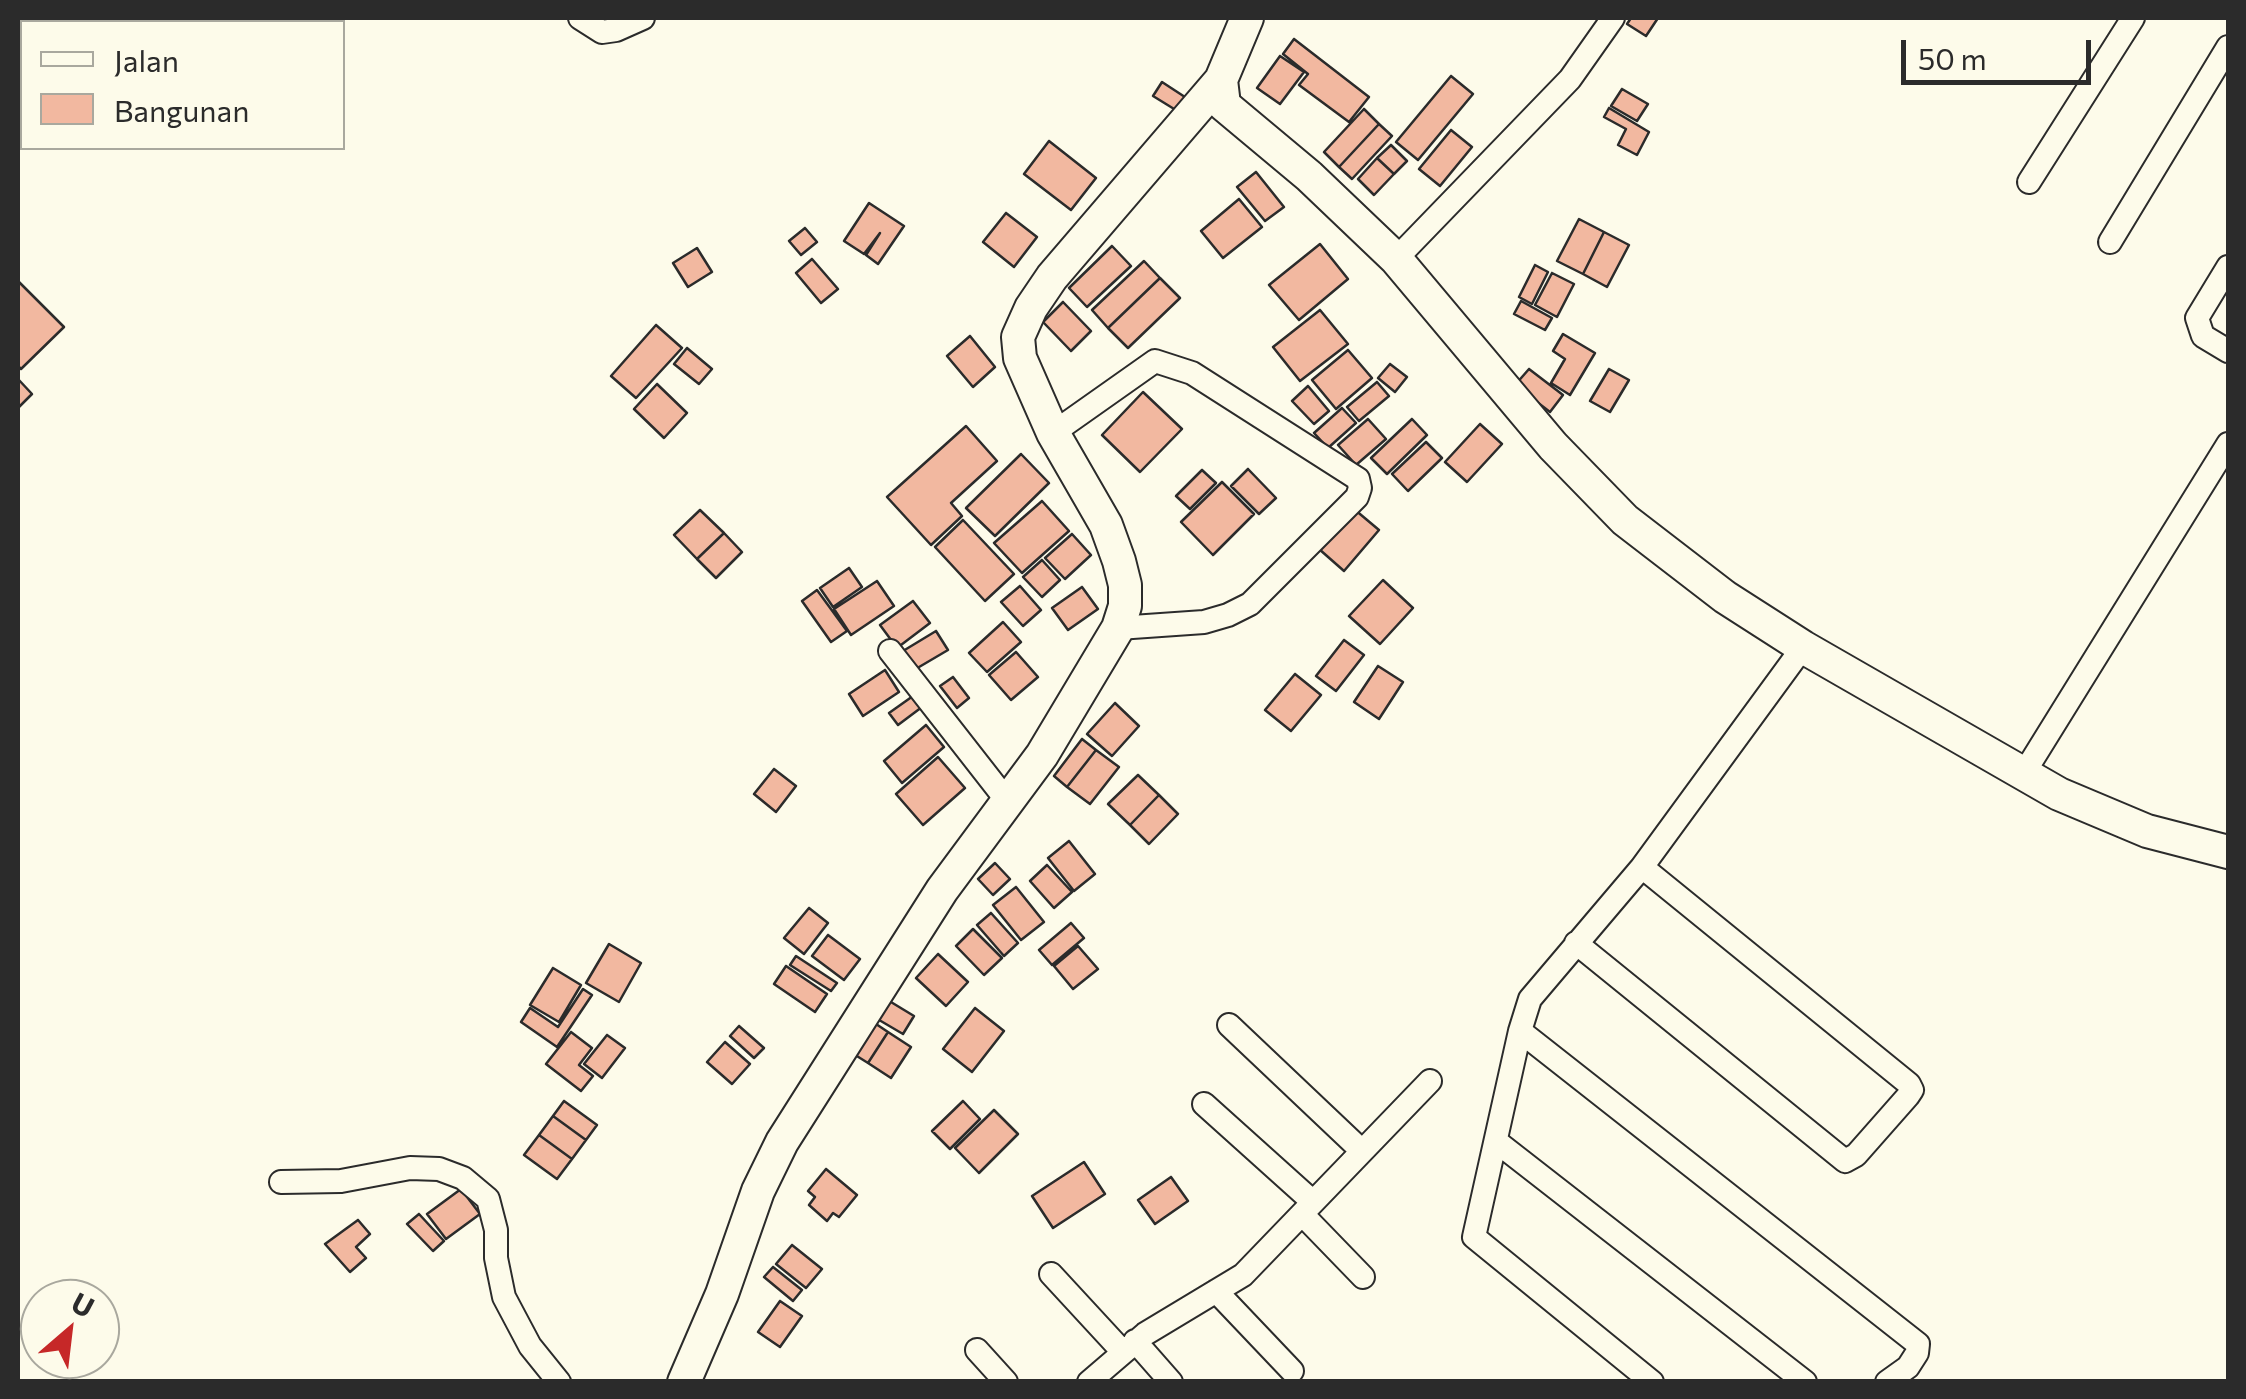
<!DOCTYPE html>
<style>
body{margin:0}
#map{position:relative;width:2246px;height:1399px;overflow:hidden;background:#fdfbea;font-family:Commissioner,sans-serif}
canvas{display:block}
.frame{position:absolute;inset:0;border:20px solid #2b2b2b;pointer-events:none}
.legend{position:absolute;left:20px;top:20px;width:325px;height:130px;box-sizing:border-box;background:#fdfbea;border:2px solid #a9a89e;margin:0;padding:12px 18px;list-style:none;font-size:30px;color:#2b2b2b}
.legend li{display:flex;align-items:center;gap:20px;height:50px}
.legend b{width:50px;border:2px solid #a9a89e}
.north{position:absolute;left:20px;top:1279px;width:100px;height:100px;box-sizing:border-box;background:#fdfbea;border:2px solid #a9a89e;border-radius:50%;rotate:28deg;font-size:28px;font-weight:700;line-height:40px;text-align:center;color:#2b2b2b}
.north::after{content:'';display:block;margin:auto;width:35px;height:45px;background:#c62828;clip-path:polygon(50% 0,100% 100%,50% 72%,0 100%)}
.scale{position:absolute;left:1901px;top:40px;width:190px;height:45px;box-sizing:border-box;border:5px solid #2b2b2b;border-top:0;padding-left:12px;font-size:30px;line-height:35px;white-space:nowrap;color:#2b2b2b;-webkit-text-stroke:8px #fdfbea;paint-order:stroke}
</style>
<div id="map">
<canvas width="2246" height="1399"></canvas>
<div class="frame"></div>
<ul class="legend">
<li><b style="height:12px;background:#fdfbea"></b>Jalan</li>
<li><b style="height:28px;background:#f2b8a0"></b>Bangunan</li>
</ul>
<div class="north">U</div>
<div class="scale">50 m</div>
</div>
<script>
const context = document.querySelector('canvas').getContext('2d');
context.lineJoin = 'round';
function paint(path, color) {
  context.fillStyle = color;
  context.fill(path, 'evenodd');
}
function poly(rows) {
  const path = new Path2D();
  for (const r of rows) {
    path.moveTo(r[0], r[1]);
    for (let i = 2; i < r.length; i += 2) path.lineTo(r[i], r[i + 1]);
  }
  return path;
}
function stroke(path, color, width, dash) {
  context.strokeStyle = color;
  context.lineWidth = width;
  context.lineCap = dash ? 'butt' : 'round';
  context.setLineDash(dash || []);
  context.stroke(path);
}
const building = poly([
 [1631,18,1658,18,1646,36,1627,24,1631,18],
 [1294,39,1369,97,1349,122,1299,85,1308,74,1283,54,1294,39],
 [1280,56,1304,72,1280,104,1257,88,1280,56],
 [1451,76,1473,94,1418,160,1396,142,1451,76],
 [1162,82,1188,99,1179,112,1153,96,1162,82],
 [1622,89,1648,104,1637,121,1611,106,1622,89],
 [1609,108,1649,132,1637,155,1618,145,1626,129,1604,117,1609,108],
 [1364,109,1379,124,1339,167,1324,152,1364,109],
 [1379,124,1392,136,1352,179,1339,167,1379,124],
 [1451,130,1472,147,1440,186,1419,169,1451,130],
 [1049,141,1096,178,1071,210,1024,174,1049,141],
 [1391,145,1407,161,1394,174,1377,158,1391,145],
 [1377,158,1394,174,1374,195,1358,179,1377,158],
 [1256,172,1284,207,1265,221,1237,187,1256,172],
 [1239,199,1262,227,1223,258,1201,231,1239,199],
 [869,203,904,226,878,264,866,255,880,233,864,254,844,241,869,203],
 [1006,213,1037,237,1014,267,983,242,1006,213],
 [1579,219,1604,232,1583,274,1557,261,1579,219],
 [805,228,817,242,801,255,789,241,805,228],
 [1604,232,1629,245,1607,287,1583,274,1604,232],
 [1320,244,1348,279,1299,320,1269,285,1320,244],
 [1112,246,1131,266,1087,307,1069,288,1112,246],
 [697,248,712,272,688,287,673,263,697,248],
 [812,259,838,289,821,303,796,273,812,259],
 [1144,261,1160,278,1108,328,1092,310,1144,261],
 [1535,265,1548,272,1532,304,1519,297,1535,265],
 [1552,273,1574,284,1557,317,1535,305,1552,273],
 [1160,278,1180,298,1128,348,1108,328,1160,278],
 [18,281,64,327,21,369,18,366,18,281],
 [1521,301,1552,318,1545,330,1514,314,1521,301],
 [1063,302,1091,331,1071,351,1043,322,1063,302],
 [1320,310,1348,344,1300,381,1273,347,1320,310],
 [656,325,682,348,636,398,611,376,656,325],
 [1563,334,1595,353,1570,395,1551,383,1565,359,1553,351,1563,334],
 [970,336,995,367,973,387,947,356,970,336],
 [687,348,712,369,699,384,674,364,687,348],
 [1348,350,1372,378,1336,409,1312,380,1348,350],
 [1390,364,1407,377,1395,392,1378,378,1390,364],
 [1529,369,1563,395,1550,412,1515,385,1529,369],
 [1609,369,1629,380,1610,412,1590,401,1609,369],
 [18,379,32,394,18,408,18,379],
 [1377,382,1389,396,1359,421,1347,407,1377,382],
 [657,384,687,413,664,438,634,409,657,384],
 [1308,386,1329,411,1314,424,1292,401,1308,386],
 [1143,392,1182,429,1140,472,1102,435,1143,392],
 [1342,408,1356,423,1328,448,1314,433,1342,408],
 [1368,419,1386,439,1356,465,1338,445,1368,419],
 [1412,419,1427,435,1387,474,1371,458,1412,419],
 [1480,424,1502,444,1467,482,1445,462,1480,424],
 [966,426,997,461,951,503,962,516,931,545,887,497,966,426],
 [1426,442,1442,458,1408,491,1392,474,1426,442],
 [1021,454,1049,483,995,536,966,508,1021,454],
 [1248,469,1276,498,1259,514,1231,486,1248,469],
 [1202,470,1216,483,1190,509,1176,496,1202,470],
 [1222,482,1254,514,1213,555,1181,522,1222,482],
 [1042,501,1069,531,1022,573,994,543,1042,501],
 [1354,509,1379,530,1344,571,1319,549,1354,509],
 [700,510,724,533,697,559,674,535,700,510],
 [963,520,1014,574,985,601,935,547,963,520],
 [724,533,742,552,716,578,697,559,724,533],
 [1072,534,1091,555,1065,579,1045,558,1072,534],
 [1042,560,1060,580,1042,597,1023,577,1042,560],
 [849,568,862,587,833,607,820,588,849,568],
 [1383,580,1413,608,1380,644,1349,616,1383,580],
 [877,581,894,606,851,635,834,609,877,581],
 [1020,586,1041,610,1023,626,1001,602,1020,586],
 [1082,587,1098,609,1068,630,1052,608,1082,587],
 [817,590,847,631,831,642,802,601,817,590],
 [913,601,930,623,897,648,880,625,913,601],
 [1003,622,1021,642,987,672,969,653,1003,622],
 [936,631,948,650,914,670,903,651,936,631],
 [1344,640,1364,655,1336,691,1316,676,1344,640],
 [1016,652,1038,677,1011,700,989,675,1016,652],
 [1378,666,1403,682,1379,719,1354,702,1378,666],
 [885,670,899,692,863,716,849,694,885,670],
 [1295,674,1321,695,1291,731,1265,710,1295,674],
 [953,677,969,698,957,708,940,686,953,677],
 [913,696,922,707,898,725,889,713,913,696],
 [1115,703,1139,726,1112,756,1087,734,1115,703],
 [926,725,944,747,902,783,884,761,926,725],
 [1082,739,1096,750,1067,787,1054,776,1082,739],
 [1096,750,1119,767,1090,804,1067,787,1096,750],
 [938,757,965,788,923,825,896,794,938,757],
 [774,769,796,786,776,812,754,794,774,769],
 [1138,775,1159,795,1130,825,1108,804,1138,775],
 [1159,795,1178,814,1149,844,1130,825,1159,795],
 [1069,841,1095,874,1074,891,1048,858,1069,841],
 [995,863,1010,879,993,895,978,879,995,863],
 [1047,865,1072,892,1054,908,1030,881,1047,865],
 [1016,887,1044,922,1021,940,993,905,1016,887],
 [809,908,828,923,804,954,784,938,809,908],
 [991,913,1018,943,1004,956,977,925,991,913],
 [1071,923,1084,938,1052,965,1039,950,1071,923],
 [973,929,1002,958,984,975,956,946,973,929],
 [828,935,860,959,844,980,812,956,828,935],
 [609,944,641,963,619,1002,586,983,609,944],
 [1078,946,1098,969,1073,989,1054,966,1078,946],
 [938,954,968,982,946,1006,916,978,938,954],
 [796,956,837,983,831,991,790,965,796,956],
 [786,966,827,994,815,1012,774,984,786,966],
 [553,968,581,985,559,1022,530,1005,553,968],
 [583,989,592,995,557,1047,521,1022,530,1008,558,1027,583,989],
 [886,999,914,1016,903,1034,874,1017,886,999],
 [975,1008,1004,1031,972,1072,943,1049,975,1008],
 [873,1022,888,1032,868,1063,852,1053,873,1022],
 [739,1026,764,1048,754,1058,730,1036,739,1026],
 [571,1032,592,1048,579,1065,593,1076,581,1091,546,1064,571,1032],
 [888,1032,911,1047,891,1078,868,1063,888,1032],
 [607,1035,625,1048,602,1078,584,1064,607,1035],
 [725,1042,750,1064,732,1084,707,1062,725,1042],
 [564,1101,597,1125,586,1140,553,1116,564,1101],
 [963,1101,980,1119,950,1149,932,1131,963,1101],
 [994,1110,1018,1134,979,1173,955,1148,994,1110],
 [553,1116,586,1140,572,1159,539,1135,553,1116],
 [539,1135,572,1159,557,1179,524,1155,539,1135],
 [1084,1162,1105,1194,1053,1228,1032,1196,1084,1162],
 [826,1169,857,1195,839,1217,833,1213,827,1221,809,1205,815,1197,808,1191,826,1169],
 [1171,1177,1188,1201,1155,1224,1138,1200,1171,1177],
 [461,1189,480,1214,446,1239,427,1214,461,1189],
 [419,1214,444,1241,433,1251,407,1224,419,1214],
 [358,1220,370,1234,356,1247,366,1258,350,1272,325,1244,358,1220],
 [792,1245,822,1269,806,1288,776,1264,792,1245],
 [773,1267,802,1290,793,1301,764,1277,773,1267],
 [780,1301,802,1316,780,1347,758,1332,780,1301]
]);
paint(building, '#f2b8a0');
stroke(building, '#2b2b2b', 2.5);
const street = poly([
 [580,18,602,32,616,30,643,18],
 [86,22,91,18],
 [318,22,323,18],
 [18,83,22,80],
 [2029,182,2133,18],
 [2110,242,2228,47],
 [1396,259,1570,79,1613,18],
 [2228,267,2197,318,2203,336,2228,351],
 [1053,433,1155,361,1192,373,1358,479,1360,488,1357,497,1250,604,1228,615,1204,622,1118,628],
 [890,651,1008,802],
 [2024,773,2228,444],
 [1576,943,1845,1161,1856,1155,1908,1096,1912,1090,1909,1084,1642,867],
 [1229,1025,1362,1151],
 [1520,1031,1918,1344,1917,1353,1908,1367,1887,1382],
 [1204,1104,1313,1202],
 [1497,1142,1805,1382],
 [281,1182,341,1181,410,1168,439,1169,463,1178,488,1199,496,1230,496,1258,504,1297,530,1346,559,1382],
 [1302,1214,1363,1277],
 [1051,1274,1123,1352],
 [1216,1291,1292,1371],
 [1135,1341,1171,1382],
 [977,1350,1006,1382],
 [1089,1382,1145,1334,1243,1275,1430,1081],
 [1652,1382,1474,1237,1520,1031,1530,999,1642,867,1803,647]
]);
const secondary = poly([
 [1247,18,1221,80,1224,105,1309,176,1396,259,1553,446,1625,520,1725,597,1803,647,2059,794,2147,831,2228,852],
 [684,1382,722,1294,758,1191,782,1142,942,890,1042,755,1118,628,1125,606,1125,585,1119,561,1106,525,1053,433,1020,358,1018,337,1031,308,1052,277,1221,80]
]);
stroke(street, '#2b2b2b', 26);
stroke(secondary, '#2b2b2b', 36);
stroke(street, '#fdfbea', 22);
stroke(secondary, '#fdfbea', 32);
</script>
